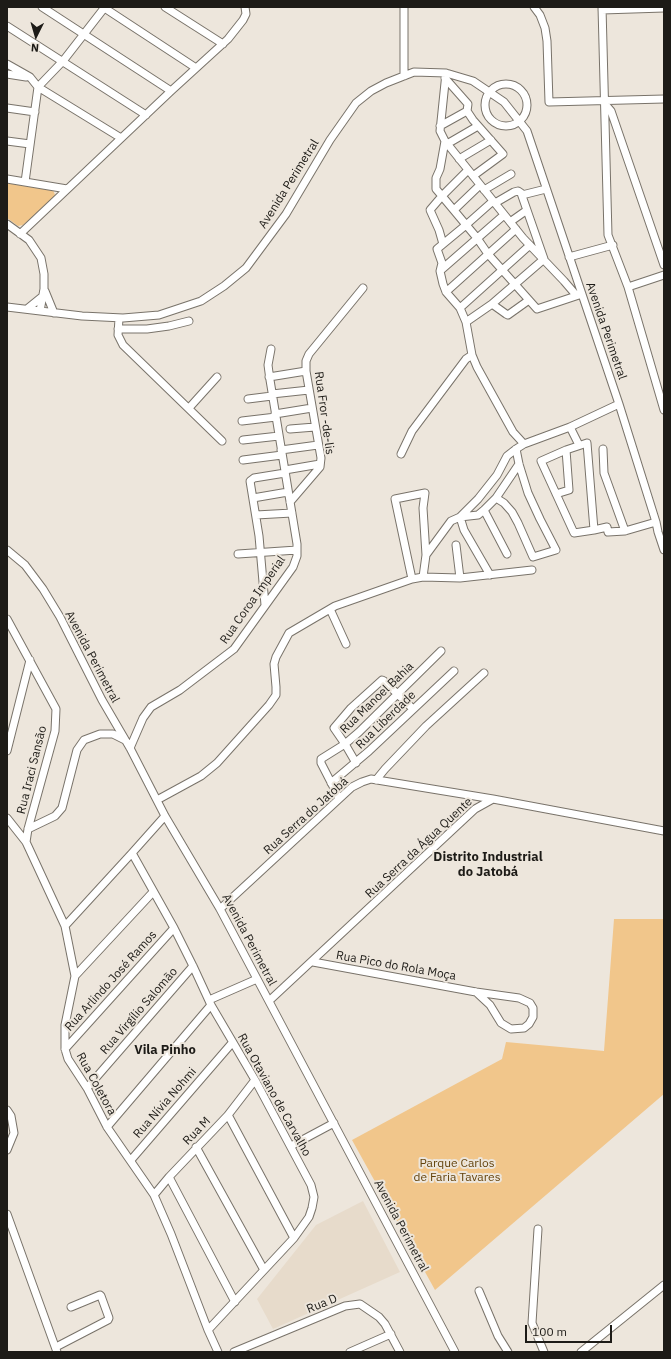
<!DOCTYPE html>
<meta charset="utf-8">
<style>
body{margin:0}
#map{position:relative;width:671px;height:1359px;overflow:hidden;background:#ede6dc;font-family:"IBM Plex Sans",sans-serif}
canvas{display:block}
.frame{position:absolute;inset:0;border:8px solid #1d1b17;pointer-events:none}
.north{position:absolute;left:16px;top:16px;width:40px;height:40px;-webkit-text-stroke:3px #ede6dc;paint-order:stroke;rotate:185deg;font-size:11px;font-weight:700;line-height:16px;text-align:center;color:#1d1b17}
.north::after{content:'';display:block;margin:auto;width:14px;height:18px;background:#1d1b17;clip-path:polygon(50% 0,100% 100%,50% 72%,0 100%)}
.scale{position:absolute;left:525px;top:1325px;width:87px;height:18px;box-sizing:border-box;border:2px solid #1d1b17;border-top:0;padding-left:5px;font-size:12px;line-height:14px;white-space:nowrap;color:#1d1b17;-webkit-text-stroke:3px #ede6dc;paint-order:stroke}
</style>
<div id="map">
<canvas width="671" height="1359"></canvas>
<div class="frame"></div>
<div class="north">N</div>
<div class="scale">100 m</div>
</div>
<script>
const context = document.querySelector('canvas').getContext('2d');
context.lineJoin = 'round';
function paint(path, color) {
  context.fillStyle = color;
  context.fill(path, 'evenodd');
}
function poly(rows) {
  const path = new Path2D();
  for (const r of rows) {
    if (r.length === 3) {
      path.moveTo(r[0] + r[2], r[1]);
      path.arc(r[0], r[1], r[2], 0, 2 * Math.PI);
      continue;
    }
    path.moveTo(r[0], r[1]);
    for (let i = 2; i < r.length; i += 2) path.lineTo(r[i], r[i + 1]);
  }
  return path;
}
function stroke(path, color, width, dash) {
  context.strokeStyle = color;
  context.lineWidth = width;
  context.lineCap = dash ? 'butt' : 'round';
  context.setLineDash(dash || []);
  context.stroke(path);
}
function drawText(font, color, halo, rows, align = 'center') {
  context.font = font + ' "IBM Plex Sans",sans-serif';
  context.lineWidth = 4;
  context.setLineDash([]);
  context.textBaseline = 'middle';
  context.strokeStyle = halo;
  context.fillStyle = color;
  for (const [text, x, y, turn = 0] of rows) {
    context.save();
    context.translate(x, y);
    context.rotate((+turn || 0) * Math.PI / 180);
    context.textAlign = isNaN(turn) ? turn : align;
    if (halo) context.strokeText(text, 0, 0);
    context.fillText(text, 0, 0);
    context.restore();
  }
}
paint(poly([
 [363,1201,400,1272,273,1329,257,1299,316,1225]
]), '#e7dbcb');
paint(poly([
 [7,182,53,190,55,195,54,198,23,225,18,226,7,218],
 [614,919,664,919,664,1094,435,1290,352,1140,502,1059,506,1042,604,1051]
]), '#f1c68b');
const street = poly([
 [42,7,171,91],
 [103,7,196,68],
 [165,7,223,44],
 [404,7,404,76],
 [534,7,540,15,545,28,547,41,549,102,664,99],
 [602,7,608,235,628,287,664,410],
 [602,10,664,8],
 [7,26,146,115],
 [7,64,30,77,38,87,121,138],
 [446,73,440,131,445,141,440,169,436,178,436,189,442,196,430,210,439,230,443,244,437,249,442,263,440,271,443,284,446,292,460,308,466,322,472,355],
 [7,74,26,77],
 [445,78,468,104,467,111,473,120,503,154,473,176],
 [506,105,21],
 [605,104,611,111,664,265],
 [7,108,35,112],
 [440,126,467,111],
 [7,141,30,144],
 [445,141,523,238,564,281,576,295],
 [447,144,478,126],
 [459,159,491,140],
 [468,170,442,196,477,238,488,254,537,309,582,294],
 [7,179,67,189],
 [25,182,38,87,63,61,105,7],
 [484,190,511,174],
 [522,195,546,189],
 [454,210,480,185],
 [510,222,527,210],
 [7,224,29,240,41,258,44,274,44,289,40,311],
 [20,234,171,91,228,39,243,20,246,14,245,7],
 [443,244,466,225,493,201],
 [569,257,613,245],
 [441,270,504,215],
 [628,287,664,275],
 [45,291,54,313],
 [446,292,516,229],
 [492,304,506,314,508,315,529,300],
 [7,307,82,316,123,318,159,315,201,301,224,286,246,268,286,214,330,140,356,103,371,91,386,83,414,72,446,73,473,81,504,102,527,131,619,404,656,522,658,532,664,550],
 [460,308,530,245],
 [27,309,43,296],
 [119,318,118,335,123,345,222,441],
 [466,322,492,304,544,259,521,193,518,191,514,192,495,203],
 [118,329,147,329,169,326,189,321],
 [269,377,306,371],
 [272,394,309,390],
 [248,399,272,396],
 [189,408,217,377],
 [275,414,312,408],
 [242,421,276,417],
 [570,427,579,445],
 [290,429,315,427],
 [243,440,279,436],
 [603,449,604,473,625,531,656,522],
 [281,450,318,445],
 [401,454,412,431,466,359,472,355,477,367,513,432,524,444],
 [243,460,282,455],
 [285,470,320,464],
 [556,494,569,490,566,450],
 [253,498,288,492],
 [496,498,504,503,512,512,518,523,533,557,556,550,540,519,528,493,519,464,516,449],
 [290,502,320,467,321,458,306,371,306,361,309,354,363,288],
 [484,510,507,554],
 [256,515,292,513],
 [594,530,587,443,566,450,541,461,574,533,594,530,607,527,608,532,625,531],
 [456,545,460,578],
 [7,550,25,565,43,589,60,617,102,700,130,748,165,816,220,909,455,1352],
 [238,554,297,550],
 [490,575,464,530,460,517,478,499,497,475,507,456,516,449,524,444,570,427,619,404],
 [423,577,426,555,451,521,460,517,478,515,484,510,496,498,519,464],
 [412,579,395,499,425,493,423,508,426,555],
 [265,605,259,536,250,481,254,478,285,473],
 [330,609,346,644],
 [7,619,56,709,55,731,28,829,26,842],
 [130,748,143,718,151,707,180,690,234,649,293,567,297,556,297,544,270,380,268,365,271,349],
 [7,751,30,660],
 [356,763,345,744,334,728,351,708,382,680,384,681,413,709],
 [376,780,385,769,426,726,484,673],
 [331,783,369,751,454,671],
 [339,798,321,763,321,759,345,744,359,732,441,651],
 [157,800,201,776,217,763,269,705,276,695,276,687,274,664,276,657,289,633,335,606,412,579,423,577,460,578,532,570],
 [7,818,26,842,65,926,75,976,65,1025,65,1049,68,1059,87,1088,107,1127,154,1195,171,1234,208,1330,218,1352],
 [28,829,55,816,62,808,77,750,84,740,100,734,113,734,125,740],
 [132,853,174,928,193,966,211,1005,255,1080,311,1185,314,1197,312,1208,309,1217,294,1238,208,1330],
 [220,909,352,787,362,782,371,779,493,799],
 [65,926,132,853,165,816],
 [313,962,476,992,519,998,530,1003,533,1008,533,1017,529,1024,524,1028,511,1029,501,1023,490,1005,476,992],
 [75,976,153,892],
 [209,1000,257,979],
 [269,1001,475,809,493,799,664,831],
 [65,1049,174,928],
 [87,1088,193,966],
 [7,1110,11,1116,14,1133,7,1150],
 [228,1115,294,1238],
 [107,1127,211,1005],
 [291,1146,334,1123],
 [196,1147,264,1270],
 [131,1160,232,1043],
 [169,1177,235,1302],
 [154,1195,169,1177,228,1115,255,1080],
 [7,1214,57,1352],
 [538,1229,532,1323,544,1352],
 [479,1291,498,1336,508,1352],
 [56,1347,108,1320,109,1318,101,1296,100,1295,71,1307],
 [234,1352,345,1306,360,1304,379,1317,385,1324,400,1352],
 [350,1352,391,1334],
 [581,1352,664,1285]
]);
stroke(street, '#79736a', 9);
stroke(street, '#fff', 7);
drawText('12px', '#1d1b17', '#ede6dc', [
 ["Avenida Perimetral",289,184,-58],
 ["Avenida Perimetral",606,331,71],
 ["Rua Fror -de-lis",324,413,82],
 ["Rua Coroa Imperial",253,600,-55],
 ["Avenida Perimetral",92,657,62],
 ["Rua Manoel Bahia",377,698,-44],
 ["Rua Liberdade",386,720,-44],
 ["Rua Iraci Sansão",32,770,-76],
 ["Rua Serra do Jatobá",306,816,-42],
 ["Rua Serra da Água Quente",419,848,-43],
 ["Avenida Perimetral",249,940,62],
 ["Rua Pico do Rola Moça",396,966,10],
 ["Rua Arlindo José Ramos",111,981,-48],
 ["Rua Virgílio Salomão",139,1011,-49],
 ["Rua Coletora",96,1084,61],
 ["Rua Otaviano de Carvalho",274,1095,61],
 ["Rua Nívia Nohmi",165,1103,-49],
 ["Rua M",197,1131,-46],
 ["Avenida Perimetral",401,1226,62],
 ["Rua D",322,1304,-22]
]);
drawText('12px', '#64430c', '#ede6dc', [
 ["Parque Carlos",457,1164],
 ["de Faria Tavares",457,1178]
]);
drawText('bold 13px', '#1d1b17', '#ede6dc', [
 ["Distrito Industrial",488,857],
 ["do Jatobá",488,872],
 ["Vila Pinho",165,1050]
]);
</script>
